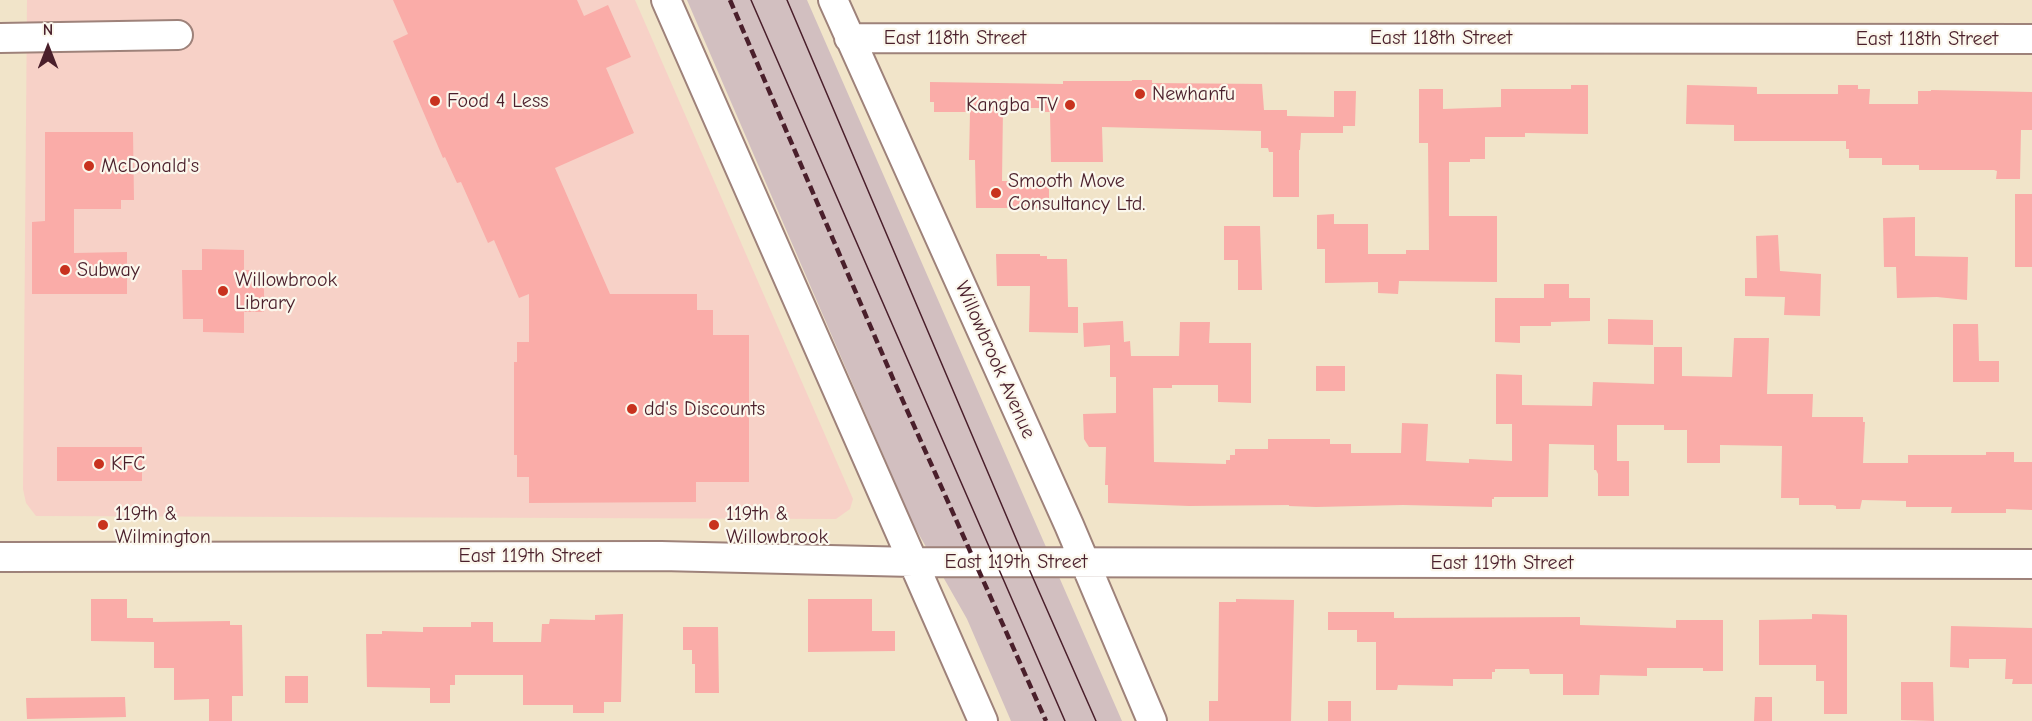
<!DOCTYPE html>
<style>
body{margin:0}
#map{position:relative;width:2032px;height:721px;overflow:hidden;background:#f1e4c9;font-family:"Comic Neue",sans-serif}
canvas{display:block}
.north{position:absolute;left:18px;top:18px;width:60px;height:60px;-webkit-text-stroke:4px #fbf7ec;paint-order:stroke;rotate:0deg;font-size:16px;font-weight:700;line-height:24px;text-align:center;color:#4a1f2b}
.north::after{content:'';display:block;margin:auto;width:21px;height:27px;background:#4a1f2b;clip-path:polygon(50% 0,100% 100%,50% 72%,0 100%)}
</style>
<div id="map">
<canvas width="2032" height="721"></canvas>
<div class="north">N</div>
</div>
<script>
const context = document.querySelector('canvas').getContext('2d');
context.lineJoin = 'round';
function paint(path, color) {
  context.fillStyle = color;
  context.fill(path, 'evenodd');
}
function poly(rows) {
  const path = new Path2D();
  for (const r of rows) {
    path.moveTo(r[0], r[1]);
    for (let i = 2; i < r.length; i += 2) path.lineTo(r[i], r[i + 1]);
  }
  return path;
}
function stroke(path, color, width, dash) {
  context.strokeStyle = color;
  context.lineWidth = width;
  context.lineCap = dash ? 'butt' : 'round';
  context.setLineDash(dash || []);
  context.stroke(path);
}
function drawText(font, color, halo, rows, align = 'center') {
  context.font = font + ' "Comic Neue",sans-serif';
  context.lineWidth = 4.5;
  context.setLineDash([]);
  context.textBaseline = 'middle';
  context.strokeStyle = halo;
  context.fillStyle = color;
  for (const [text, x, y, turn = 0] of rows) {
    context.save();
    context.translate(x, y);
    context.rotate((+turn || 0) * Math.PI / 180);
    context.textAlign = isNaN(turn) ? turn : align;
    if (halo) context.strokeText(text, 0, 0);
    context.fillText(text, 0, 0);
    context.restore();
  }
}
paint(poly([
 [27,0,635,0,853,499,850,509,836,519,36,516,26,503,23,489]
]), '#f7d1c7');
paint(poly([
 [687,0,807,0,1122,721,1011,721,967,619,913,524]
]), '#d2bfc0');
paint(poly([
 [393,0,577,0,584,16,608,5,631,57,606,68,634,133,555,168,610,294,697,294,697,310,713,310,713,335,749,335,749,482,696,482,696,502,529,503,529,477,517,477,517,455,514,455,514,362,517,362,517,342,529,342,529,294,519,298,494,240,488,243,461,182,457,183,445,157,443,158,393,41,408,34],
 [1132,80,1152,80,1152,83,1262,84,1264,110,1287,110,1287,116,1334,117,1334,91,1356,91,1355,126,1343,126,1343,133,1301,133,1300,150,1299,150,1299,197,1273,197,1273,152,1269,152,1268,148,1261,148,1261,131,1102,127,1103,162,1051,162,1050,112,1045,112,1045,108,1003,108,1002,181,1049,181,1049,208,976,208,975,160,969,160,970,112,934,112,934,102,930,102,930,82,1063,84,1063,81,1132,81],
 [1571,85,1588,85,1588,134,1525,133,1525,137,1485,137,1485,159,1470,159,1470,162,1449,162,1449,216,1497,216,1497,282,1399,281,1398,294,1378,293,1378,282,1325,283,1325,249,1317,249,1317,215,1334,214,1334,224,1368,224,1368,254,1406,254,1406,250,1429,250,1428,143,1419,143,1419,89,1443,89,1443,109,1501,107,1501,89,1571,89],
 [1687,85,1757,87,1757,94,1838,94,1838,85,1858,85,1858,89,1870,89,1869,104,1918,104,1918,91,1931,91,1931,90,2032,92,2032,130,2021,130,2020,179,1996,179,1997,171,1994,170,1919,170,1919,165,1882,165,1882,158,1849,158,1849,149,1846,149,1846,141,1734,141,1734,125,1686,124],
 [45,132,133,132,134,200,121,200,121,209,74,209,74,253,127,252,127,294,32,294,32,222,45,221],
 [2015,194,2032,194,2032,267,2015,267],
 [1915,217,1915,256,1968,257,1967,300,1937,297,1897,298,1896,267,1884,267,1883,218],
 [1224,226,1260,226,1262,290,1238,290,1238,260,1224,260],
 [1778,235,1780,271,1821,274,1820,316,1784,315,1785,297,1745,296,1745,278,1757,278,1756,236],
 [202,249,244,250,244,270,264,270,264,312,244,312,244,333,203,332,203,319,183,319,182,270,202,270],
 [996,254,1040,254,1040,256,1047,256,1047,259,1067,259,1068,307,1078,307,1078,333,1029,332,1030,286,997,286],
 [1544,284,1569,284,1569,298,1590,298,1590,321,1551,322,1551,326,1520,326,1520,343,1495,342,1495,298,1544,298],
 [1608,319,1653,320,1653,345,1608,344],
 [1123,321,1124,342,1130,341,1131,356,1179,356,1180,322,1210,322,1209,343,1251,343,1251,403,1218,402,1218,385,1172,385,1172,388,1153,388,1154,462,1226,464,1226,460,1230,460,1230,455,1235,455,1235,449,1268,449,1268,439,1330,439,1330,444,1351,444,1351,453,1401,453,1402,423,1428,424,1426,461,1469,463,1469,459,1512,461,1512,424,1496,424,1496,374,1522,375,1522,405,1592,406,1593,382,1654,384,1654,347,1682,347,1682,376,1732,377,1734,338,1769,338,1767,394,1813,394,1812,417,1863,417,1863,422,1865,422,1863,463,1908,463,1908,455,1986,455,1986,452,2014,452,2014,462,2032,462,2032,510,2006,509,2006,513,1951,513,1952,507,1906,507,1906,501,1862,500,1860,509,1836,509,1836,506,1833,505,1799,505,1799,498,1781,498,1782,446,1720,445,1720,463,1687,463,1687,430,1664,430,1664,425,1617,425,1617,461,1629,461,1629,496,1598,496,1598,474,1596,470,1594,470,1594,445,1549,444,1548,497,1494,497,1494,499,1492,499,1492,507,1403,505,1316,507,1289,506,1289,505,1189,506,1108,503,1108,485,1105,485,1106,447,1089,447,1084,439,1083,414,1116,413,1116,377,1110,377,1110,345,1084,347,1083,323],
 [1953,324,1978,324,1979,361,1999,361,1999,382,1953,382],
 [1316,366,1345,366,1345,391,1316,391],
 [57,447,142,447,142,481,57,481],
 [91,599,127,599,127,618,153,618,153,622,230,621,230,625,242,625,243,696,232,696,232,721,209,721,209,699,174,700,174,668,154,668,154,642,91,641],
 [808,599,872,599,872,631,895,631,895,651,808,652],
 [1236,599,1294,600,1291,721,1209,721,1209,701,1218,701,1219,602,1236,602],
 [1328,612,1394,612,1394,618,1580,617,1580,625,1676,628,1676,620,1723,620,1723,671,1703,671,1703,668,1647,668,1647,676,1600,675,1599,695,1563,695,1563,674,1530,674,1529,669,1495,669,1495,672,1492,672,1492,679,1453,679,1453,686,1398,685,1397,690,1376,690,1376,642,1357,642,1357,630,1328,630],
 [623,614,621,702,604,702,604,713,573,713,573,705,523,705,523,675,455,675,455,685,450,685,450,703,430,703,430,688,367,687,366,634,382,634,382,631,423,632,423,627,471,627,471,622,493,622,493,642,541,642,542,624,549,624,550,619,595,620,595,615],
 [1812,614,1847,615,1847,714,1824,714,1824,681,1816,681,1816,665,1759,665,1759,620,1812,619],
 [1951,626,2032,628,2032,684,2012,684,2013,679,2005,679,2006,659,1969,659,1969,668,1950,667],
 [683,627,718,627,719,693,695,693,695,664,692,664,692,650,683,650],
 [285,676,308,676,308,703,285,703],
 [1901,682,1933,682,1934,721,1901,720],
 [125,697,126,717,27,719,26,698],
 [1755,697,1772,697,1772,721,1754,721],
 [1328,701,1351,701,1351,721,1328,721]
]), '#faaca8');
const minor = poly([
 [666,0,983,721],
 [833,0,1069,525,1152,721],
 [0,38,178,35],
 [849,38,2032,39],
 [0,557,661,556,913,562,2032,564]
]);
stroke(minor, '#9e827a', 32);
stroke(minor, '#fff', 28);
stroke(poly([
 [751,0,1065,721],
 [787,0,1026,562,1096,721]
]), '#4a1f2b', 1.5);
stroke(poly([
 [730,0,894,381,1046,721]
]), '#4a1f2b', 4.5, [9, 4.5]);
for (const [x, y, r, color] of [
 [1140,94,6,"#c8321e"],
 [435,101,6,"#c8321e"],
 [1070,105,6,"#c8321e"],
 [89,166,6,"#c8321e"],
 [996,193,6,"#c8321e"],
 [65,270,6,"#c8321e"],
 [223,291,6,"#c8321e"],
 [632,409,6,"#c8321e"],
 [99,464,6,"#c8321e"],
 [103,525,6,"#c8321e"],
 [714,525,6,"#c8321e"]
]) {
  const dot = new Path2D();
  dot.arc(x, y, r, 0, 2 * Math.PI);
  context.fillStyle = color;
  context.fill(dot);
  stroke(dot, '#fbf7ec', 2);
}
drawText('20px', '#4a1f2b', '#fbf7ec', [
 ["East 118th Street",955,38],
 ["East 118th Street",1441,38],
 ["East 118th Street",1927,39],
 ["Willowbrook Avenue",995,360,66],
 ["East 119th Street",530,556],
 ["East 119th Street",1016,562],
 ["East 119th Street",1502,563]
]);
drawText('20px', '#4a1f2b', '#fbf7ec', [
 ["Newhanfu",1152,94],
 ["Food 4 Less",447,101],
 ["Kangba TV",1058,105,"right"],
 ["McDonald's",101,166],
 ["Smooth Move",1008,181],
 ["Consultancy Ltd.",1008,204],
 ["Subway",77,270],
 ["Willowbrook",235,280],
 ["Library",235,303],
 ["dd's Discounts",644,409],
 ["KFC",111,464],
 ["119th &",115,514],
 ["Wilmington",115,537],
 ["119th &",726,514],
 ["Willowbrook",726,537]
], 'left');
</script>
